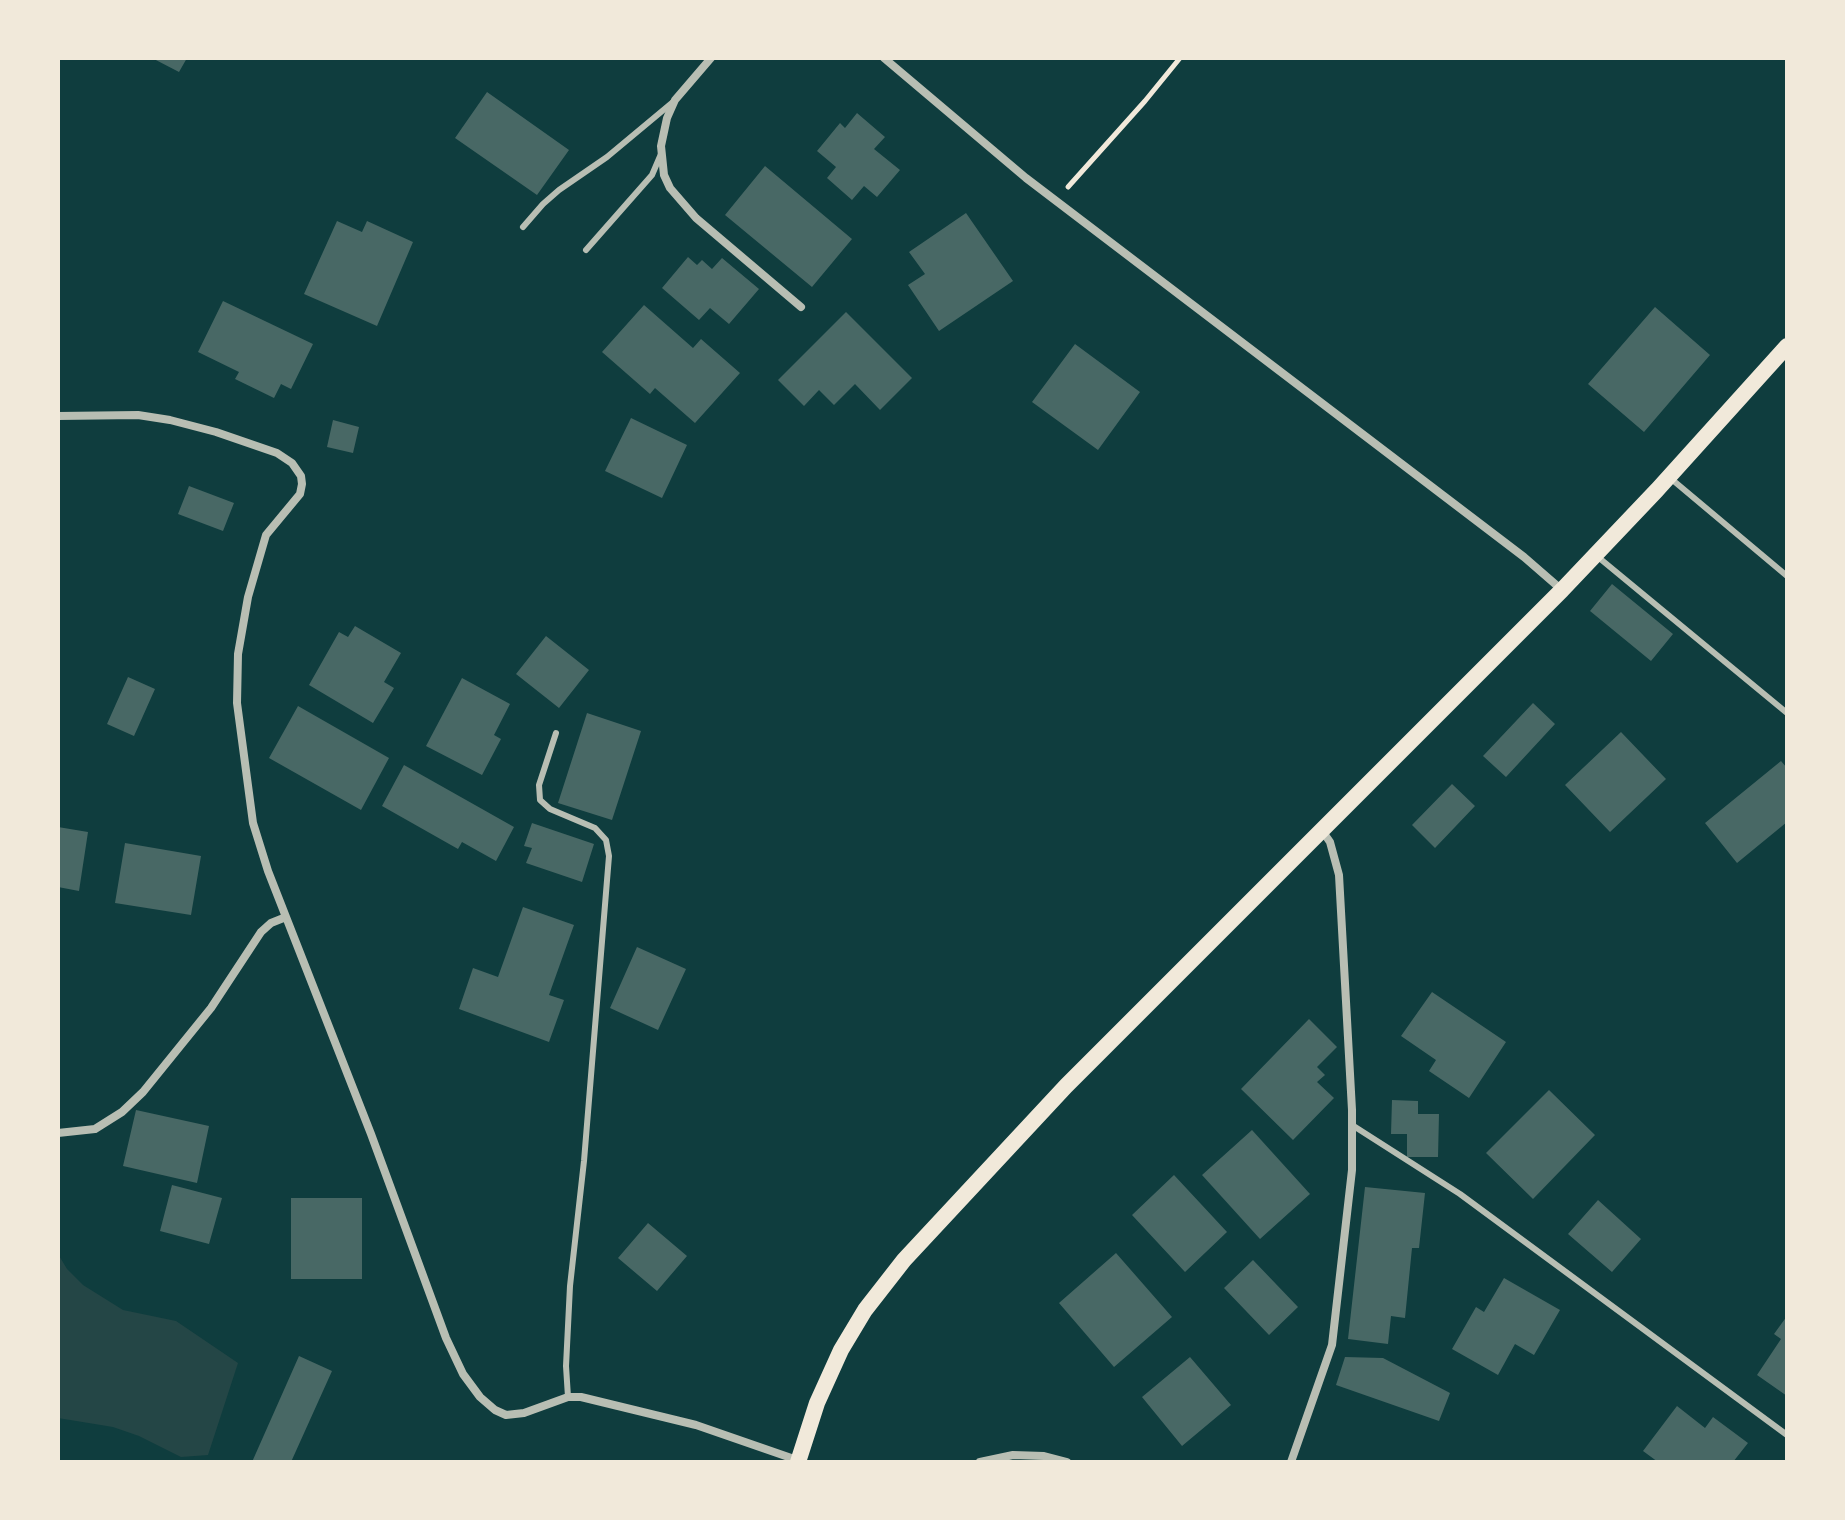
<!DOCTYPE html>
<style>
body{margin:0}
#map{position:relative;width:1845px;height:1520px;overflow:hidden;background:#0f3d3e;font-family:"Roboto Condensed",sans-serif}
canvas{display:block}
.frame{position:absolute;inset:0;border:60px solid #f1e9da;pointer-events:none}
</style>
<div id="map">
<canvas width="1845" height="1520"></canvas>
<div class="frame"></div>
</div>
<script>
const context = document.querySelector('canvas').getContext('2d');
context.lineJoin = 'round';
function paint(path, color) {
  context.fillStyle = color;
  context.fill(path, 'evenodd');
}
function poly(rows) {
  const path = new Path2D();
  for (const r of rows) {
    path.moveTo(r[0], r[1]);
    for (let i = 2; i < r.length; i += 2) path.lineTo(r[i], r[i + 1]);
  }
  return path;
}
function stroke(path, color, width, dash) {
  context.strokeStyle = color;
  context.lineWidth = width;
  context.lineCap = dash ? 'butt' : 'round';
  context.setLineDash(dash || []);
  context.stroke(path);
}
paint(poly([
 [58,1254,67,1269,83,1285,123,1310,176,1321,238,1363,208,1455,181,1457,139,1436,113,1427,58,1418]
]), '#244646');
paint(poly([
 [152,58,187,58,179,72],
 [487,92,569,150,537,195,455,138],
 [857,113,885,137,874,149,900,170,877,197,864,186,852,200,827,178,836,167,817,151,840,123,845,128],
 [765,166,852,239,812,287,725,215],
 [966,213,1013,281,939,331,908,285,925,274,909,252],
 [337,221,362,232,367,221,413,242,377,326,304,294],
 [688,257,697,265,702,260,712,269,722,258,759,289,729,324,710,308,699,320,662,288],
 [223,301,313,344,291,389,281,384,274,398,235,379,239,372,198,352],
 [644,305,693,348,701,339,740,373,695,423,655,388,650,394,602,352],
 [1655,307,1710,355,1644,432,1588,384],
 [846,312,912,378,880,410,855,384,834,405,819,390,804,406,778,380],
 [1075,344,1140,392,1098,450,1032,402],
 [631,418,687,445,662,498,605,471],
 [333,420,359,427,353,453,327,447],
 [189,486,234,503,223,531,178,514],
 [1612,584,1673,634,1651,661,1590,611],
 [355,626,401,653,384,682,394,688,373,723,309,685,339,632,348,637],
 [546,636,589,670,559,708,516,674],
 [128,677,155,689,134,736,107,724],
 [462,678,510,704,494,735,501,739,482,775,426,746],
 [1533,703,1555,724,1506,777,1483,756],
 [298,706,389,758,361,810,269,758],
 [587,713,641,731,612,820,558,803],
 [1621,732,1666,779,1610,832,1565,785],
 [1781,761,1787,768,1787,822,1737,863,1705,823],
 [404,765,514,827,496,861,462,842,458,849,382,806],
 [1452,784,1475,806,1435,848,1412,825],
 [532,823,594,844,582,882,526,863,532,848,524,846],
 [58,827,88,832,79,891,58,887],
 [125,843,201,856,191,915,115,903],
 [523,907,574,925,549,995,564,1000,549,1042,459,1009,473,968,498,977],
 [637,947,686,969,658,1030,610,1008],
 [1432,992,1506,1042,1469,1098,1429,1071,1436,1060,1401,1036],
 [1309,1019,1337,1047,1317,1067,1325,1075,1317,1082,1334,1098,1293,1140,1241,1089],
 [1549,1090,1595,1135,1533,1199,1486,1153],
 [1392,1100,1418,1101,1418,1114,1439,1114,1438,1157,1407,1157,1407,1134,1391,1134],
 [136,1110,209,1126,197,1183,123,1166],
 [1252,1130,1310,1194,1260,1239,1202,1175],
 [1174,1175,1227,1232,1185,1272,1132,1215],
 [172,1185,222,1198,209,1244,160,1231],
 [1365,1187,1425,1193,1419,1248,1412,1248,1405,1318,1391,1316,1388,1344,1348,1339],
 [291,1198,362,1198,362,1279,291,1279],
 [1598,1200,1641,1239,1612,1272,1568,1234],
 [648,1223,687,1256,657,1291,618,1258],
 [1116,1253,1172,1317,1114,1367,1059,1303],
 [1253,1260,1298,1307,1269,1335,1224,1288],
 [1504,1278,1560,1310,1534,1355,1515,1344,1498,1375,1452,1349,1476,1307,1484,1312],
 [1787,1316,1787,1396,1757,1375,1781,1339,1774,1334],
 [299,1356,332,1371,291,1462,252,1462],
 [1190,1357,1231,1405,1182,1446,1142,1397],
 [1345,1357,1383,1358,1450,1393,1439,1421,1336,1385],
 [1677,1406,1705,1428,1713,1417,1748,1443,1733,1462,1658,1462,1643,1451]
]), '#486865');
stroke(poly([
 [1068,187,1145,101,1180,58]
]), '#f1e9da', 5);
stroke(poly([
 [523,227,543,204,559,190,607,157,673,102],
 [586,250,652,175,661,154],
 [1669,477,1787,576],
 [1598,557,1787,713],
 [556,733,539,785,540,800,550,809,595,828,606,840,609,856,584,1161,570,1286,566,1366,568,1397],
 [1352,1125,1460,1194,1787,1435]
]), '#b8beb3', 6);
stroke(poly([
 [711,58,675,100,667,118,661,146,664,175,670,188,696,218,801,307],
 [884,58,1026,178,1524,557,1562,590],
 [58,416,138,415,170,420,216,432,277,453,292,463,301,476,302,484,300,494,266,535,248,597,238,654,237,703,253,823,268,871,371,1134,446,1338,463,1374,480,1397,495,1410,506,1415,524,1413,568,1397,581,1397,696,1425,800,1461],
 [58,1133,95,1129,122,1112,143,1092,211,1008,261,932,271,923,286,917],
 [980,1462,1013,1455,1044,1456,1067,1462],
 [1291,1462,1332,1345,1352,1170,1352,1110,1339,875,1330,842,1323,832]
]), '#b8beb3', 8);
stroke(poly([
 [798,1462,817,1403,841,1350,865,1310,904,1260,1066,1086,1562,590,1657,490,1787,346]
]), '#f1e9da', 16);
</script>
